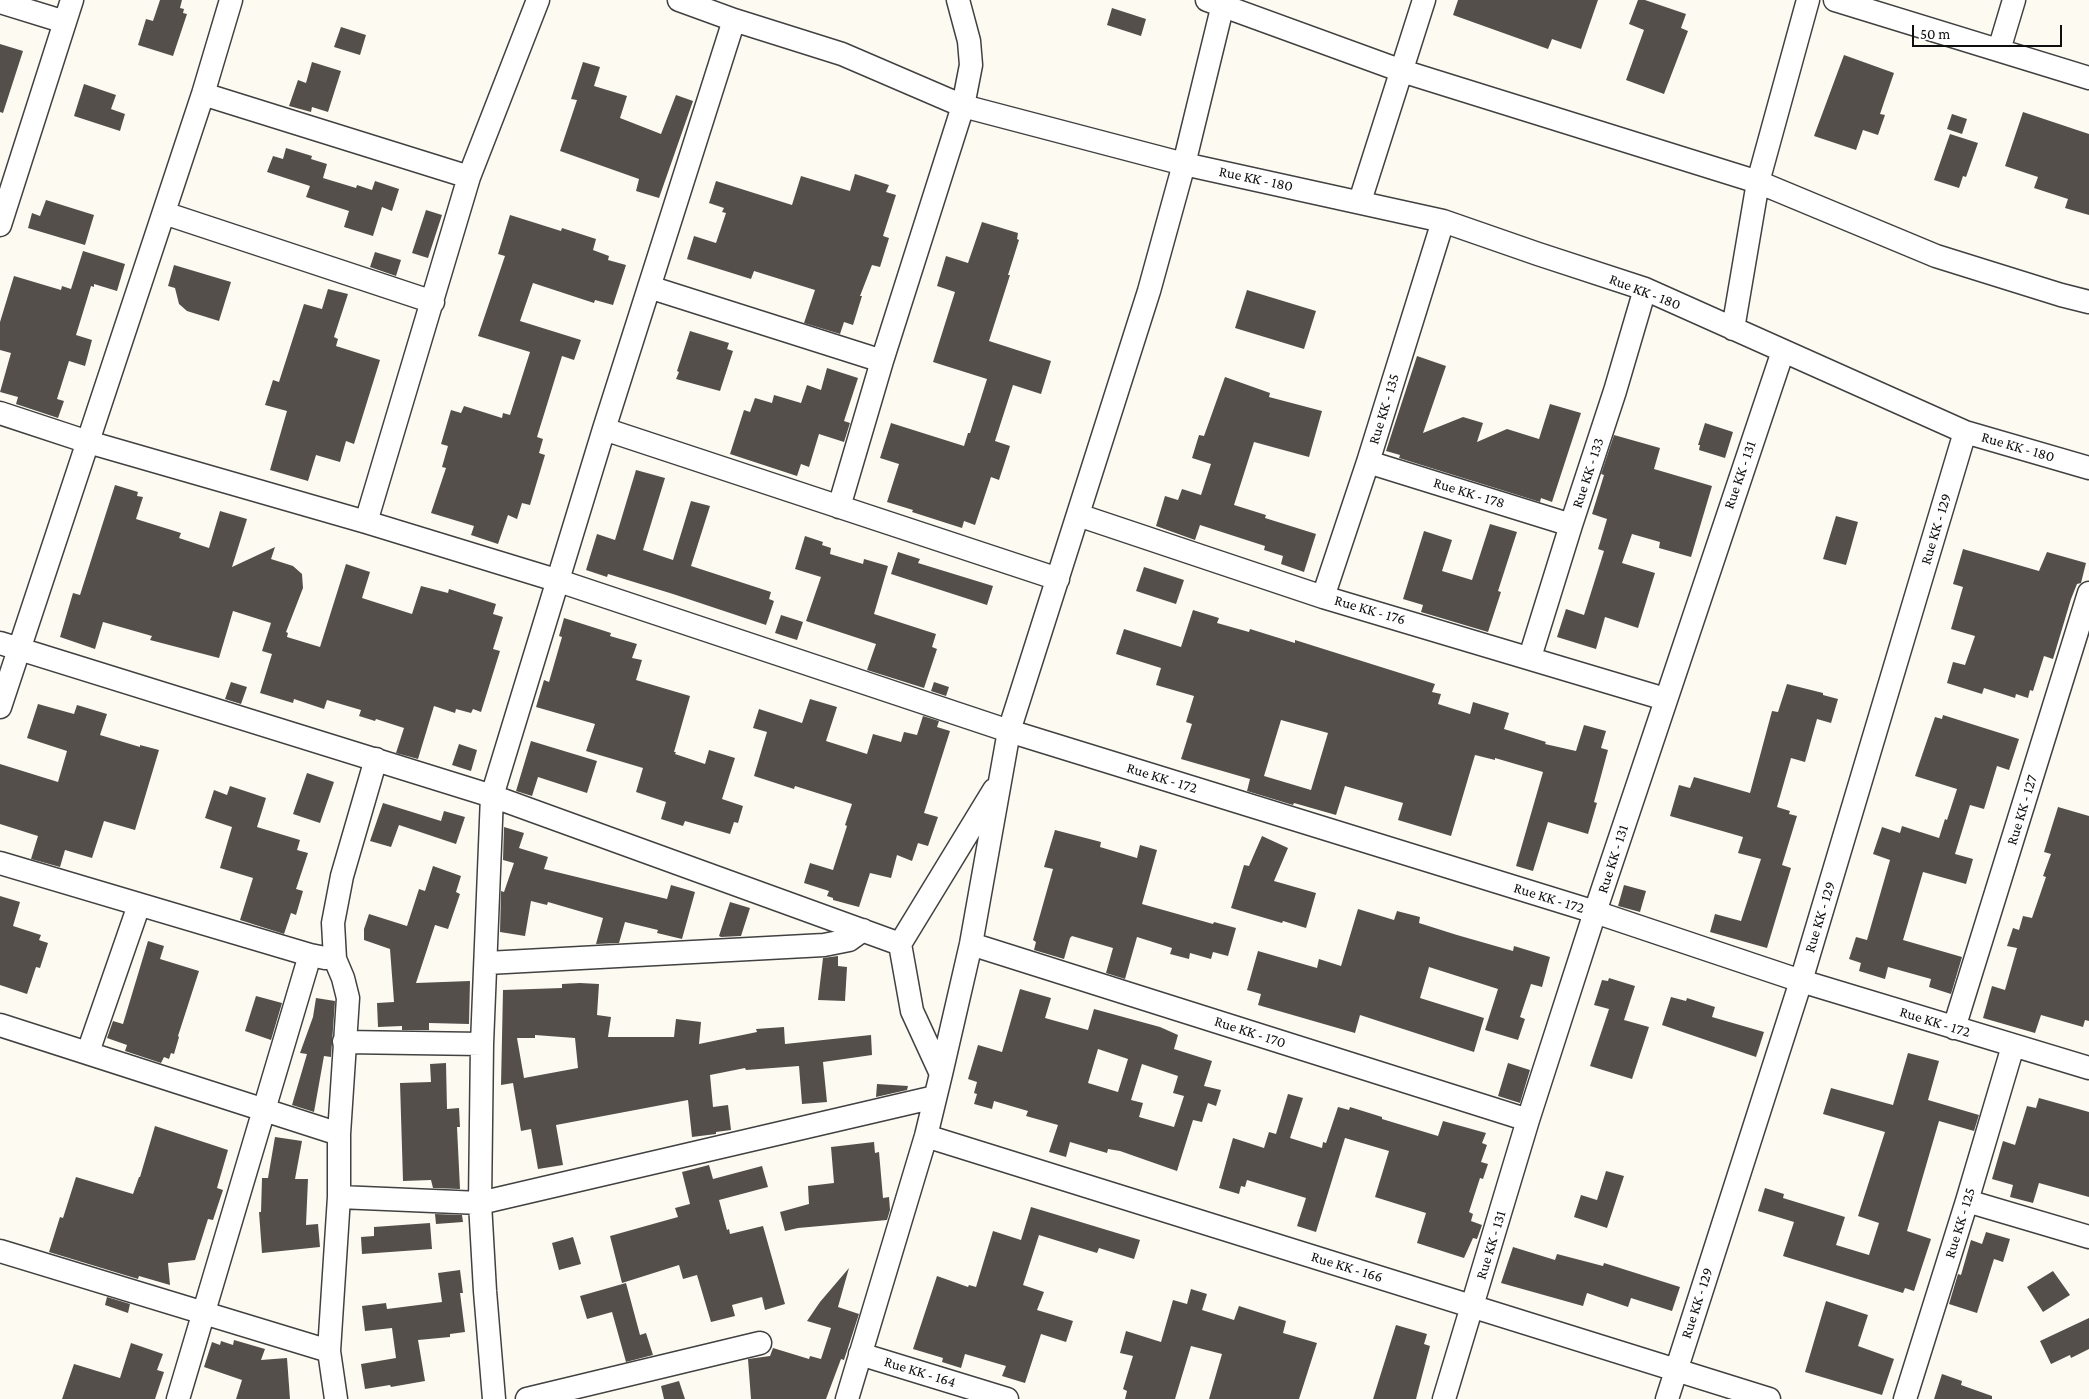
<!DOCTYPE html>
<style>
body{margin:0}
#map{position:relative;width:2089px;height:1399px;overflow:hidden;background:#fdfbf1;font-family:"Crimson Pro",serif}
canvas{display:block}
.scale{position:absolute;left:1912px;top:25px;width:150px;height:22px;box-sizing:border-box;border:2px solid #0e0e0e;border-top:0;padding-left:6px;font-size:15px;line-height:18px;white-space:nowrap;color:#0e0e0e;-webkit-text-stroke:4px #fff;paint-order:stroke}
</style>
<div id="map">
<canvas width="2089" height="1399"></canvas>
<div class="scale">50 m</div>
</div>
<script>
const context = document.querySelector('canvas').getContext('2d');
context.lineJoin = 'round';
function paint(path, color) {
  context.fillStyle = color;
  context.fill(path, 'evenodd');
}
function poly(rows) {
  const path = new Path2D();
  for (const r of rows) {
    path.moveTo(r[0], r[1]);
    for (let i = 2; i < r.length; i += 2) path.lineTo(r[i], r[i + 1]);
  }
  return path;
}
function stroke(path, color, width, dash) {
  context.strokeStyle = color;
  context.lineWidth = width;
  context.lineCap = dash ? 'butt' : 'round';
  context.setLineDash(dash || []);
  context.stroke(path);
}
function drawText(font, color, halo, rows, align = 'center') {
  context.font = font + ' "Crimson Pro",serif';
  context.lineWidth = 5;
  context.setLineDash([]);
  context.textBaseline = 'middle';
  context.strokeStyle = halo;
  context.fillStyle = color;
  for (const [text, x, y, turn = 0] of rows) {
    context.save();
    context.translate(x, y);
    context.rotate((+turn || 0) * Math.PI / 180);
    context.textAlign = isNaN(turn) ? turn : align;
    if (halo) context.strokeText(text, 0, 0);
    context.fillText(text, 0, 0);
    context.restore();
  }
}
paint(poly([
 [160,0,182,0,180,8,184,9,183,13,187,14,173,56,138,45,146,19,153,21],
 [1458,0,1598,0,1581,49,1552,39,1548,49,1453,15],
 [1638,0,1645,0,1686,14,1681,28,1688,31,1664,94,1626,80,1644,30,1629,24],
 [1112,8,1146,19,1141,36,1107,25],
 [341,27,366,35,360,55,334,47],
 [0,44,23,51,3,113,0,112],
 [1844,55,1894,73,1880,114,1885,115,1878,135,1863,130,1856,150,1814,136],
 [312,62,341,71,328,112,312,107,311,112,289,106,298,80,306,83],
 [583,62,600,67,594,86,627,96,620,118,661,134,676,95,693,101,659,198,636,191,639,179,560,151,577,100,571,99],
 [84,84,116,95,111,109,125,114,120,131,74,116],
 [2023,112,2089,134,2089,215,2065,208,2068,199,2034,188,2038,177,2005,166],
 [1952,114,1967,119,1962,134,1947,129],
 [1950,134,1978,143,1966,177,1963,176,1959,188,1934,180],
 [286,148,312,156,311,159,327,164,323,178,356,188,357,185,372,190,375,181,399,189,392,211,382,207,373,236,344,227,349,211,306,197,310,186,267,172,273,156,283,159],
 [855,174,889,185,886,192,896,195,883,236,889,238,880,267,872,265,860,296,862,296,853,325,844,322,840,334,804,323,815,290,754,271,751,279,687,259,694,236,716,243,726,213,722,212,724,208,709,203,716,181,792,205,801,176,850,191],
 [46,200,94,215,85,245,28,228,32,213,40,216],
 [426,210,442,215,428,258,412,253],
 [510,215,561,231,562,228,596,239,593,250,609,256,608,260,626,265,613,305,595,300,594,303,533,283,520,321,581,340,574,360,562,356,537,437,543,439,539,453,545,455,530,505,522,503,517,519,508,515,498,544,471,535,474,526,431,513,446,468,442,467,448,446,441,444,451,410,461,413,464,406,502,418,503,413,510,415,530,352,478,336,505,256,498,254],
 [982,222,1018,233,1017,239,1019,240,1008,275,1010,275,989,341,1051,361,1041,394,1013,385,995,441,1010,446,999,480,991,477,975,525,964,521,962,528,912,512,913,510,887,502,899,464,880,458,891,423,964,446,968,433,970,433,987,379,933,362,955,292,937,286,946,256,968,263],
 [83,251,125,264,117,291,94,284,94,287,91,286,76,335,92,340,85,366,69,361,57,399,64,401,58,418,16,404,18,397,0,392,11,353,0,350,0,322,14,276,61,290,62,286,71,289],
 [375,252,401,260,396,276,370,267],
 [174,265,231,282,219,321,187,311,179,304,175,288,168,286],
 [328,289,348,294,334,337,338,339,336,346,380,360,354,444,346,441,340,462,316,455,308,481,270,470,287,411,265,405,273,380,279,382,304,304,322,309],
 [1247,290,1316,311,1304,349,1235,328],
 [690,331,729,343,727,349,733,351,720,391,676,379,679,372,677,371],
 [1417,356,1446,366,1423,433,1463,417,1483,423,1477,442,1507,429,1539,439,1550,404,1581,413,1552,502,1541,498,1540,502,1399,458,1400,455,1386,451],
 [827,368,858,378,844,421,850,423,844,442,819,434,809,467,801,464,797,476,730,454,744,410,750,412,755,398,772,403,774,395,801,403,807,385,821,390],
 [1225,377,1270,393,1269,397,1322,411,1309,457,1254,442,1234,505,1266,515,1265,518,1316,534,1304,572,1281,564,1283,556,1264,550,1265,546,1200,525,1195,540,1156,526,1165,496,1178,500,1182,489,1201,495,1211,464,1192,458,1199,435,1204,436],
 [1705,423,1733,432,1725,458,1699,450,1700,445,1698,445],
 [1614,435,1660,448,1654,469,1712,486,1691,557,1659,548,1660,542,1632,534,1622,563,1655,573,1638,628,1605,617,1596,649,1557,637,1566,609,1584,615,1604,551,1598,549,1607,519,1592,514,1604,475,1601,474],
 [636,470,665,478,643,550,673,560,691,501,710,506,691,566,771,592,769,599,774,601,766,625,673,594,608,574,607,577,586,570,597,534,615,540],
 [115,485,138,492,137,496,143,497,136,519,181,533,179,538,209,548,220,511,247,519,232,567,275,547,271,559,293,566,302,574,303,588,286,632,288,633,287,637,320,647,346,564,370,572,362,598,412,614,421,586,448,593,449,589,496,604,493,614,503,617,493,649,500,651,481,712,473,709,471,713,456,709,455,713,434,706,418,759,396,753,404,728,376,719,375,721,359,716,361,710,327,700,324,709,294,699,293,703,260,693,272,654,262,651,271,623,233,611,219,658,150,640,152,636,103,622,95,649,60,637,73,593,80,595],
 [1836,516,1858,522,1846,565,1823,559],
 [1490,524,1517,532,1498,591,1501,592,1488,632,1421,612,1423,605,1403,599,1424,531,1452,540,1442,571,1472,580],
 [805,536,823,542,822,545,831,548,830,554,863,564,864,559,888,566,874,614,936,634,932,647,937,649,924,688,867,670,876,644,806,621,821,577,795,569],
 [1963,549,2039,571,2047,552,2086,563,2081,583,2077,584,2071,599,2053,659,2044,656,2033,691,2030,690,2028,698,2016,694,2015,698,1984,688,1982,694,1947,683,1953,662,1965,665,1975,636,1951,629,1963,587,1953,584],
 [898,552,920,559,918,563,993,586,987,605,891,574],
 [1144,567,1184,580,1176,604,1136,591],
 [1193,610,1219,618,1217,623,1249,632,1250,629,1295,643,1295,640,1435,684,1432,692,1441,694,1438,704,1470,714,1473,702,1509,713,1504,729,1546,742,1545,744,1576,751,1584,725,1606,731,1601,748,1608,750,1594,802,1597,803,1588,834,1548,822,1533,871,1516,866,1543,772,1495,758,1495,760,1475,755,1451,836,1398,820,1403,803,1345,786,1336,815,1294,803,1293,805,1247,791,1250,779,1181,759,1192,724,1186,722,1194,696,1156,685,1161,668,1116,654,1124,629,1181,647],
 [1281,720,1328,733,1311,790,1264,776],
 [781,615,803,622,797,640,775,633],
 [564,618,611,633,610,636,637,644,632,658,642,660,636,680,690,696,674,752,676,752,675,754,705,764,709,750,735,758,722,799,743,806,738,823,734,822,730,834,685,821,683,826,661,819,666,802,636,792,643,768,586,751,595,724,536,707,544,680,549,682,562,637,559,636],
 [231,682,247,687,241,704,225,699],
 [934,682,949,687,946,696,931,691],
 [1787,684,1823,693,1823,695,1838,699,1831,723,1817,719,1805,762,1791,758,1777,807,1790,811,1789,814,1797,816,1782,865,1791,868,1767,948,1710,932,1715,914,1741,921,1761,859,1738,853,1743,837,1670,816,1679,785,1690,788,1694,777,1750,793,1772,711,1778,712],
 [810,699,837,707,826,741,867,754,873,734,901,742,904,732,917,735,923,716,939,721,937,727,950,731,924,813,938,817,928,846,918,843,912,861,897,855,891,878,870,873,859,907,833,900,833,898,827,896,829,891,804,883,810,863,833,870,847,826,845,825,852,804,795,786,794,789,754,776,767,732,753,728,759,709,802,723],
 [38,704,74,714,77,705,107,714,100,735,140,747,140,745,159,750,135,830,104,821,92,858,65,850,60,867,31,859,38,836,0,824,0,764,58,782,67,751,27,738],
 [1943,715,2019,739,2009,770,1997,766,1984,809,1970,805,1955,854,1973,859,1966,884,1923,872,1903,940,1962,957,1951,994,1929,987,1931,979,1888,967,1885,979,1859,971,1861,963,1849,959,1856,937,1867,940,1890,860,1873,854,1882,827,1900,833,1902,826,1939,838,1945,819,1947,820,1957,789,1915,776,1935,717,1942,719],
 [531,741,597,761,587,793,538,777,532,796,516,791],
 [459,744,477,750,471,771,452,765],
 [307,773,334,782,320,823,293,814],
 [230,786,266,798,257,827,300,840,297,850,308,853,296,889,303,891,296,915,291,913,284,934,240,920,253,878,220,868,232,827,205,818,214,790,227,795],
 [383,803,441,821,444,811,465,817,456,844,399,825,391,847,370,841],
 [2058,807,2089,816,2089,1021,2085,1020,2083,1027,2041,1015,2035,1033,1983,1018,1992,986,2005,990,2017,948,2007,946,2013,928,2019,930,2023,916,2032,918,2046,877,2043,876,2051,854,2044,852],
 [504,827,524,833,519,848,548,857,544,869,667,899,671,885,695,892,682,939,657,933,658,930,625,922,619,943,596,944,603,918,548,902,547,905,531,901,525,936,500,932,501,891,504,892,514,863,503,860],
 [1055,830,1101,842,1100,847,1137,858,1140,845,1157,850,1142,904,1213,924,1214,922,1236,928,1228,956,1213,952,1211,959,1190,953,1189,959,1170,954,1172,948,1137,937,1125,979,1106,973,1113,948,1072,936,1070,938,1064,959,1034,950,1036,942,1033,940,1053,869,1044,867],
 [1262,836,1288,848,1274,881,1316,893,1306,928,1283,921,1282,923,1231,908,1244,865,1249,866],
 [433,866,461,876,456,892,460,894,448,929,435,925,416,983,470,981,469,1024,429,1023,429,1030,402,1030,402,1026,378,1027,377,1003,394,1002,390,949,364,940,364,929,369,914,407,926,419,889,425,891],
 [1624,885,1646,891,1640,912,1618,906],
 [0,896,20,902,13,926,41,935,39,940,48,943,40,968,36,967,27,994,0,985],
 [730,902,750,908,741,936,721,937,719,936],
 [1358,909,1394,920,1397,911,1420,917,1419,923,1457,935,1513,951,1514,946,1550,957,1542,987,1531,984,1520,1017,1525,1019,1518,1040,1485,1030,1498,989,1429,967,1420,998,1484,1018,1474,1052,1360,1015,1355,1033,1258,1005,1261,994,1247,990,1258,951,1317,968,1319,959,1341,966],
 [148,941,164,946,160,959,199,971,178,1036,179,1037,174,1054,171,1053,169,1059,164,1057,161,1063,125,1051,127,1045,107,1038,113,1021,123,1024],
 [838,956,838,966,847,967,845,1001,818,1000,823,958],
 [1609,978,1635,986,1624,1020,1649,1027,1632,1079,1590,1066,1609,1009,1594,1005,1602,980,1608,981],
 [580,983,599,984,597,1015,611,1017,608,1037,674,1037,676,1019,701,1022,699,1044,757,1032,756,1029,784,1027,785,1044,871,1035,872,1055,823,1062,827,1102,802,1104,799,1066,746,1070,745,1068,710,1075,713,1107,728,1105,731,1130,716,1132,716,1134,692,1137,688,1100,556,1125,563,1165,538,1169,531,1129,521,1131,513,1083,501,1085,503,990,562,988,562,984],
 [535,1035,575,1038,578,1068,524,1078,517,1038,535,1038],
 [1020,989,1051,998,1045,1018,1088,1030,1094,1009,1160,1027,1178,1035,1174,1049,1212,1061,1204,1086,1221,1090,1216,1106,1208,1103,1202,1122,1193,1120,1177,1171,1120,1151,1108,1149,1107,1153,1070,1142,1066,1157,1049,1152,1058,1125,1026,1116,1028,1111,994,1101,992,1109,974,1104,977,1094,974,1093,977,1082,968,1079,978,1045,1002,1052],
 [1098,1049,1128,1059,1118,1092,1088,1083],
 [1142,1064,1178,1076,1173,1093,1184,1096,1174,1127,1139,1117,1143,1103,1131,1100],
 [256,996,282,1003,271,1040,245,1031],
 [1671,997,1686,1001,1687,998,1715,1007,1712,1017,1764,1032,1756,1057,1662,1025],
 [316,998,335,1001,331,1057,324,1056,314,1112,292,1105,307,1054,300,1053,313,1017],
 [1908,1053,1939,1061,1928,1100,1979,1115,1974,1131,1939,1121,1907,1231,1931,1239,1914,1291,1905,1288,1903,1293,1783,1256,1794,1222,1758,1211,1765,1188,1784,1194,1783,1198,1845,1217,1836,1245,1869,1255,1879,1223,1858,1216,1885,1132,1823,1114,1831,1088,1893,1105],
 [446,1063,447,1109,459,1108,460,1127,457,1127,460,1189,433,1188,431,1180,403,1181,400,1083,431,1082,430,1064],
 [1508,1063,1530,1070,1520,1103,1498,1096],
 [877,1084,908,1086,907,1090,876,1097],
 [1288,1094,1303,1098,1290,1138,1322,1148,1323,1142,1326,1143,1338,1107,1349,1110,1350,1107,1382,1117,1382,1119,1438,1136,1443,1121,1486,1133,1482,1143,1487,1145,1481,1162,1488,1164,1483,1179,1480,1178,1469,1212,1473,1214,1471,1221,1482,1225,1477,1239,1473,1238,1464,1258,1417,1243,1426,1213,1375,1197,1389,1151,1345,1138,1316,1232,1297,1226,1306,1198,1247,1180,1245,1187,1241,1186,1239,1194,1219,1188,1233,1138,1264,1148,1269,1132,1276,1134],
 [2039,1098,2089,1112,2089,1197,2039,1183,2033,1203,2010,1197,2013,1185,1992,1179,2003,1141,2015,1145,2027,1106,2036,1108],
 [155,1126,228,1150,217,1188,223,1190,213,1220,208,1219,195,1260,168,1263,170,1285,139,1276,138,1279,49,1252,60,1217,63,1218,76,1177,133,1194,139,1177,140,1177],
 [275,1137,302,1141,295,1179,308,1179,306,1225,318,1224,320,1247,262,1253,259,1212,261,1212,262,1178,268,1178],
 [874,1142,875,1153,879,1152,883,1198,889,1197,890,1210,887,1220,798,1228,785,1231,780,1212,809,1204,808,1186,834,1183,831,1147],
 [709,1165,713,1179,762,1166,768,1187,719,1200,727,1230,729,1229,730,1234,763,1226,785,1304,765,1310,762,1297,732,1305,735,1316,711,1322,697,1275,683,1279,679,1265,622,1283,610,1236,678,1217,675,1208,690,1204,682,1172],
 [1606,1171,1624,1176,1607,1228,1574,1217,1581,1195,1597,1200],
 [1031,1207,1140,1240,1134,1259,1099,1248,1097,1253,1039,1235,1023,1285,1044,1292,1037,1310,1073,1321,1066,1342,1041,1334,1025,1383,1002,1376,1006,1366,965,1354,961,1368,942,1362,943,1358,913,1349,937,1276,968,1287,969,1285,976,1287,993,1231,1021,1240],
 [435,1214,462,1215,463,1222,436,1224],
 [430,1223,432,1249,362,1254,361,1237,374,1236,374,1227],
 [1986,1232,2010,1239,2003,1262,1994,1259,1977,1313,1949,1304,1958,1274,1961,1275,1971,1240,1982,1244],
 [573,1237,581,1264,559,1270,552,1243],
 [1513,1247,1555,1260,1557,1254,1603,1266,1604,1263,1680,1287,1672,1311,1631,1298,1628,1307,1587,1293,1583,1306,1501,1283],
 [849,1268,838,1307,859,1314,844,1360,841,1359,826,1399,751,1399,748,1359,770,1356,773,1348,809,1359,810,1356,821,1359,831,1328,807,1321,820,1302],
 [460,1270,463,1293,460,1293,465,1332,450,1334,450,1337,418,1340,425,1381,391,1387,390,1385,365,1389,361,1364,396,1358,392,1328,365,1331,362,1306,386,1303,387,1309,442,1302,438,1273],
 [2053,1271,2070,1295,2043,1312,2027,1287],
 [626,1283,640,1335,646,1333,653,1355,626,1362,612,1312,587,1319,580,1296],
 [1191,1289,1207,1294,1202,1310,1234,1320,1239,1306,1286,1321,1283,1333,1317,1343,1299,1399,1209,1399,1222,1354,1191,1346,1175,1399,1125,1399,1127,1391,1123,1389,1133,1356,1120,1353,1126,1331,1161,1342,1173,1300,1187,1304],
 [107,1297,130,1304,128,1313,105,1305],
 [1826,1301,1868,1315,1858,1346,1894,1359,1882,1395,1805,1372],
 [2089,1318,2089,1349,2071,1358,2070,1355,2051,1364,2040,1341],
 [1396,1325,1427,1334,1424,1344,1430,1346,1418,1391,1416,1399,1373,1399],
 [234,1340,265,1349,261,1360,287,1358,290,1399,236,1399,242,1380,204,1367,212,1342,220,1345,221,1341,233,1345],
 [131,1343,163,1354,157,1370,164,1372,155,1399,62,1399,74,1364,120,1378],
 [1942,1374,1962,1381,1961,1385,1992,1396,1992,1399,1934,1399],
 [679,1381,685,1399,664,1399,661,1386]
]), '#554f4c');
const minor = poly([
 [679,0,734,20,842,54,963,106,1184,164,1443,221,1538,254,1645,289,1965,432,2089,468],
 [1207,0,1402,71,1758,182,1936,256,2061,295,2089,302],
 [1835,0,2089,78],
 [0,2,65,22],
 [1999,50,2014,0],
 [203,94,469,177],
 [1360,201,1424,0],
 [164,213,433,302],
 [0,225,72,0],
 [649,287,882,361],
 [1733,329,1758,182,1808,0],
 [0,413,88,442,366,522,559,581,1009,731,1595,912,1801,981,2089,1068],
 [604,429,1058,579],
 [1368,462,1571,525],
 [839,507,882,361,963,106,971,65,969,41,958,0],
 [1078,515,1323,597,1665,699],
 [366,522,469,177,538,0],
 [1323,597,1368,462,1443,221],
 [0,643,492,796,900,944,912,1011,941,1074],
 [1530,657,1571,525,1615,391,1645,289],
 [0,707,203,94,231,0],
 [0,863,310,955,325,958],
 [900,944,994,790],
 [971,944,1528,1120],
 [487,963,824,945,849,940,863,930],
 [0,1025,339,1134],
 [1954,1028,2089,593],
 [344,1042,482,1044],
 [88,1052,139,905],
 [926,1136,1769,1399],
 [339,1197,480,1203,935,1097],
 [1967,1201,2089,1237],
 [0,1251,329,1351],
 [860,1354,1007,1399],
 [178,1399,310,955],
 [336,1399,329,1351,339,1197,339,1134,348,998,343,978,335,959,333,923,342,876,376,759],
 [494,1399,485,1291,480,1203,482,1044,492,796,604,429,734,20],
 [527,1399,760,1343],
 [847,1399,926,1136,941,1074,971,944,1009,731,1149,291,1184,164,1224,0],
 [1444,1399,1528,1120,1595,912,1783,351],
 [1667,1399,1801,981,1965,432],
 [1905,1399,1967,1201,2013,1046]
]);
stroke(minor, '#414141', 25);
stroke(minor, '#fff', 22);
drawText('15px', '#0e0e0e', '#fff', [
 ["Rue KK - 180",1256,179,12],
 ["Rue KK - 180",1645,292,21],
 ["Rue KK - 135",1384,409,-73],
 ["Rue KK - 180",2018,447,16],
 ["Rue KK - 133",1588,473,-72],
 ["Rue KK - 131",1740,475,-71],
 ["Rue KK - 178",1469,493,17],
 ["Rue KK - 129",1936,529,-73],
 ["Rue KK - 176",1370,610,16],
 ["Rue KK - 172",1162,778,17],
 ["Rue KK - 127",2022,810,-73],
 ["Rue KK - 131",1613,859,-72],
 ["Rue KK - 172",1549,898,17],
 ["Rue KK - 129",1820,917,-73],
 ["Rue KK - 172",1935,1022,17],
 ["Rue KK - 170",1250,1032,18],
 ["Rue KK - 125",1960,1223,-73],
 ["Rue KK - 131",1491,1245,-73],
 ["Rue KK - 166",1347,1267,17],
 ["Rue KK - 129",1697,1303,-72],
 ["Rue KK - 164",920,1372,17]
]);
</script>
